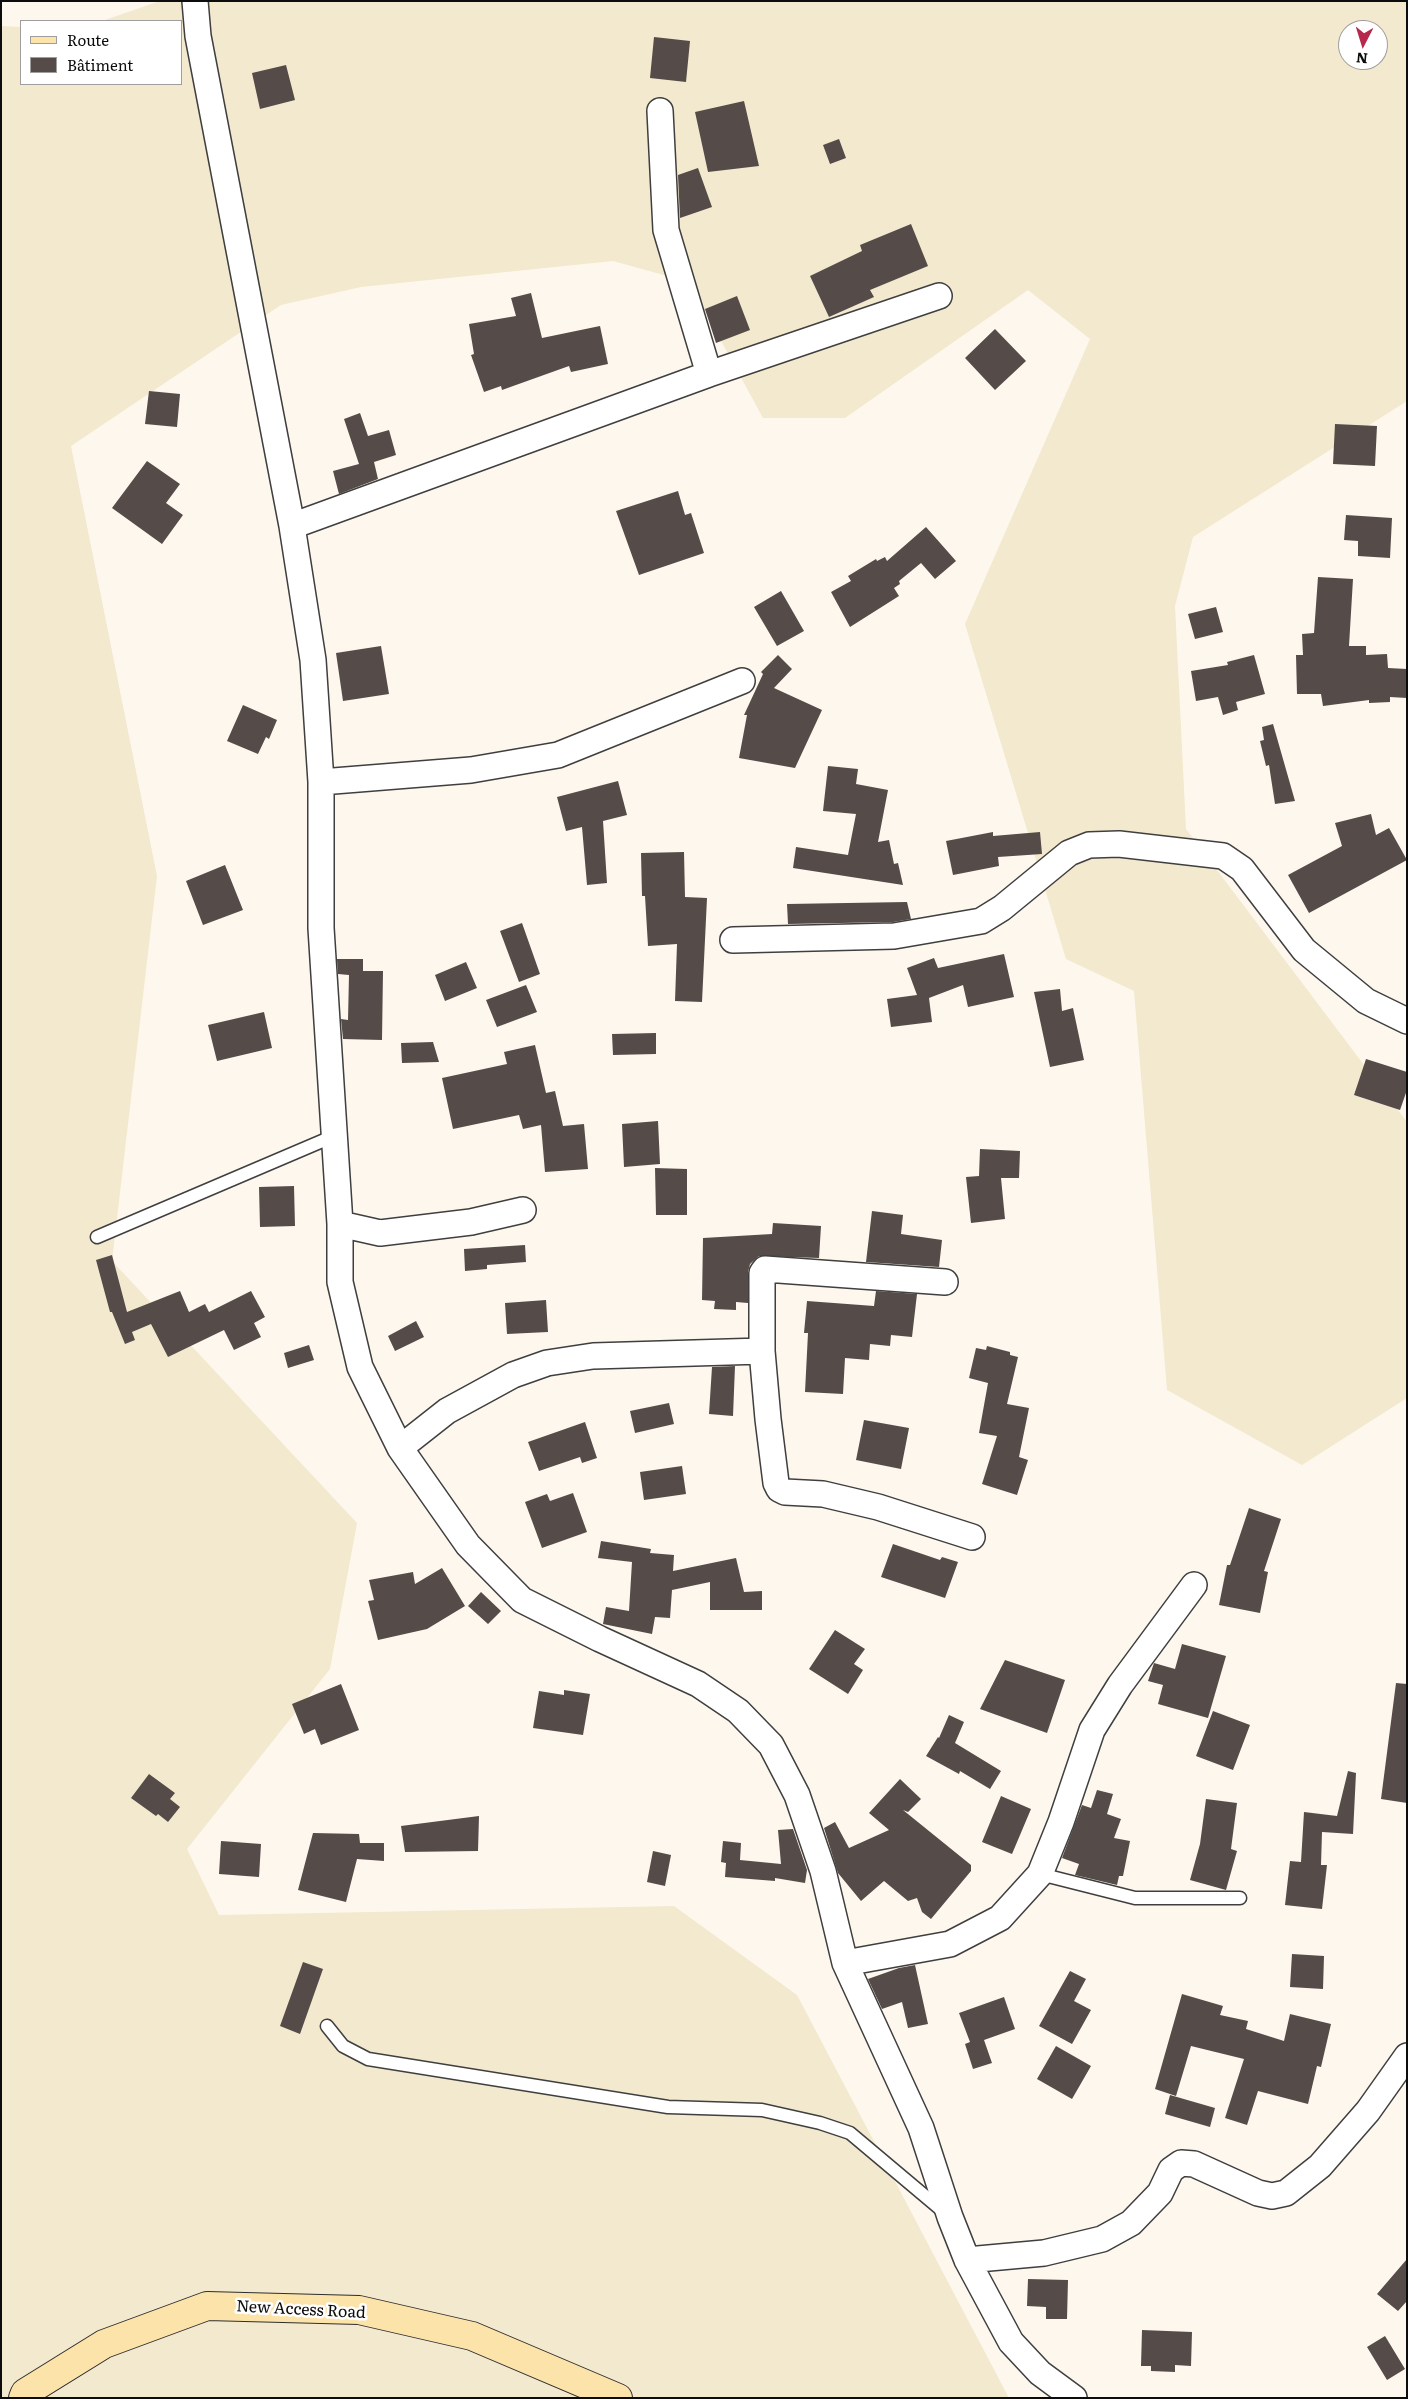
<!DOCTYPE html>
<meta charset="utf-8">
<style>
body{margin:0}
#map{position:relative;width:1408px;height:2399px;overflow:hidden;background:#fef7ed;font-family:Literata,serif}
canvas{display:block}
.frame{position:absolute;inset:0;border:2px solid #0c0c0c;pointer-events:none}
.legend{position:absolute;left:20px;top:20px;width:162px;height:65px;box-sizing:border-box;background:#fff;border:1px solid #9e9e9e;margin:0;padding:6px 9px;list-style:none;font-size:15px;color:#0c0c0c}
.legend li{display:flex;align-items:center;gap:10px;height:25px}
.legend b{width:25px;border:1px solid #9e9e9e}
.north{position:absolute;left:1338px;top:20px;width:50px;height:50px;box-sizing:border-box;background:#fff;border:1px solid #9e9e9e;border-radius:50%;rotate:185deg;font-size:14px;font-weight:700;line-height:20px;text-align:center;color:#0c0c0c}
.north::after{content:'';display:block;margin:auto;width:18px;height:22px;background:#b7294c;clip-path:polygon(50% 0,100% 100%,50% 72%,0 100%)}
</style>
<div id="map">
<canvas width="1408" height="2399"></canvas>
<div class="frame"></div>
<ul class="legend">
<li><b style="height:6px;background:#fce3aa"></b>Route</li>
<li><b style="height:14px;background:#554b49"></b>Bâtiment</li>
</ul>
<div class="north">N</div>
</div>
<script>
const context = document.querySelector('canvas').getContext('2d');
context.lineJoin = 'round';
function paint(path, color) {
  context.fillStyle = color;
  context.fill(path, 'evenodd');
}
function poly(rows) {
  const path = new Path2D();
  for (const r of rows) {
    path.moveTo(r[0], r[1]);
    for (let i = 2; i < r.length; i += 2) path.lineTo(r[i], r[i + 1]);
  }
  return path;
}
function stroke(path, color, width, dash) {
  context.strokeStyle = color;
  context.lineWidth = width;
  context.lineCap = dash ? 'butt' : 'round';
  context.setLineDash(dash || []);
  context.stroke(path);
}
function drawText(font, color, halo, rows, align = 'center') {
  context.font = font + ' Literata,serif';
  context.lineWidth = 5;
  context.setLineDash([]);
  context.textBaseline = 'middle';
  context.strokeStyle = halo;
  context.fillStyle = color;
  for (const [text, x, y, turn = 0] of rows) {
    context.save();
    context.translate(x, y);
    context.rotate((+turn || 0) * Math.PI / 180);
    context.textAlign = isNaN(turn) ? turn : align;
    if (halo) context.strokeText(text, 0, 0);
    context.fillText(text, 0, 0);
    context.restore();
  }
}
paint(poly([
 [160,1,1407,1,1407,401,1193,537,1175,606,1186,829,1407,1122,1407,1398,1302,1465,1167,1390,1134,991,1066,959,965,624,1090,339,1028,290,845,418,763,418,689,282,613,261,361,287,281,305,71,446,157,876,112,1261,357,1523,330,1669,187,1849,219,1915,674,1906,797,1995,1009,2398,1,2398,1,26,21,27,21,84,181,84,181,21,102,21],
 [1348,30,1378,30,1378,60,1348,60]
]), '#f3e9ce');
paint(poly([
 [654,37,690,41,686,82,650,78],
 [286,65,295,100,260,109,252,73],
 [744,101,759,166,708,172,695,112],
 [839,139,846,158,830,164,823,145],
 [698,168,712,207,680,218,678,175],
 [911,224,928,266,870,290,874,297,829,317,810,276,862,251,860,245],
 [531,293,542,338,600,326,608,364,571,372,569,366,502,390,501,386,484,392,471,355,474,354,469,324,516,316,511,298],
 [737,296,750,330,716,343,705,309],
 [995,329,1026,361,995,390,965,358],
 [149,391,180,394,177,427,145,424],
 [360,413,368,436,389,430,396,455,374,462,378,479,339,494,333,471,359,464,344,419],
 [1335,424,1377,426,1375,466,1333,464],
 [147,461,180,484,166,503,183,515,162,544,112,508],
 [678,491,685,515,691,513,704,553,639,575,616,511],
 [1346,515,1392,518,1390,558,1358,556,1358,541,1344,540],
 [926,527,956,561,935,579,921,563,899,581,900,584,894,588,899,596,850,627,831,592,851,581,848,576,876,559,877,561,885,557,887,561],
 [1318,577,1353,579,1349,646,1366,646,1366,655,1387,654,1388,668,1407,669,1407,698,1390,697,1390,702,1369,703,1369,700,1323,706,1321,694,1297,694,1296,655,1303,655,1302,634,1314,633],
 [781,591,804,631,777,646,754,607],
 [1216,607,1223,632,1195,639,1188,614],
 [381,646,389,694,343,701,336,653],
 [778,655,792,669,774,688,822,710,795,768,739,758,747,715,744,715,763,674,761,672],
 [1254,655,1265,694,1236,702,1238,710,1223,715,1218,697,1196,701,1191,671,1228,665,1227,662],
 [243,705,277,720,269,739,266,737,258,754,227,741],
 [1273,724,1295,801,1275,804,1269,765,1266,766,1260,741,1264,740,1262,727],
 [828,766,858,769,856,784,888,790,878,842,889,840,894,864,898,863,903,885,793,868,796,847,848,855,856,814,823,811],
 [618,781,627,815,603,821,607,883,587,885,582,827,566,831,557,797],
 [1371,814,1376,835,1389,828,1407,860,1309,913,1288,875,1342,846,1335,823],
 [993,832,993,836,1040,832,1042,854,998,857,999,866,953,875,946,841],
 [684,852,685,897,707,898,702,1002,675,1001,677,944,648,946,645,896,642,896,641,853],
 [225,865,243,910,203,925,186,881],
 [907,902,911,919,893,922,788,924,787,904],
 [522,923,540,974,519,982,500,931],
 [1004,954,1014,997,968,1007,963,985,929,998,932,1022,891,1027,887,999,917,995,907,968,934,958,938,968],
 [337,959,363,959,363,971,383,971,382,1040,343,1039,341,1019,348,1020,349,975,338,974],
 [466,962,477,988,445,1001,435,975],
 [526,985,537,1012,497,1027,486,1000],
 [1060,989,1062,1011,1073,1008,1084,1060,1050,1067,1034,992],
 [264,1012,272,1048,217,1061,208,1025],
 [656,1033,656,1054,613,1055,612,1034],
 [433,1042,439,1062,402,1063,401,1043],
 [535,1045,546,1093,555,1091,563,1126,584,1124,588,1169,545,1172,541,1125,523,1129,519,1115,453,1129,442,1078,507,1064,504,1052],
 [1366,1059,1407,1072,1407,1090,1400,1110,1354,1095],
 [658,1121,660,1164,624,1167,622,1124],
 [980,1149,1020,1151,1019,1178,1001,1178,1005,1219,971,1223,966,1177,979,1176],
 [655,1168,687,1169,687,1215,656,1215],
 [294,1186,295,1226,260,1227,259,1187],
 [872,1211,903,1215,901,1234,942,1240,939,1267,866,1262],
 [773,1223,821,1226,819,1258,759,1256,750,1264,748,1272,748,1303,736,1302,736,1310,714,1309,715,1301,702,1300,703,1238,772,1234],
 [525,1245,526,1262,487,1265,487,1269,465,1271,464,1249],
 [112,1255,127,1312,180,1291,189,1312,205,1304,209,1312,251,1291,265,1317,254,1323,261,1337,234,1350,224,1330,168,1357,151,1324,132,1332,135,1340,125,1344,112,1312,110,1312,96,1260],
 [876,1291,917,1294,912,1337,891,1335,890,1346,870,1344,869,1360,845,1358,843,1394,805,1392,808,1333,804,1333,807,1301,874,1306],
 [546,1300,548,1332,507,1334,505,1303],
 [416,1321,424,1337,395,1351,388,1336],
 [309,1345,314,1360,288,1368,284,1353],
 [987,1346,1010,1352,1010,1355,1018,1357,1007,1404,1029,1408,1019,1457,1028,1460,1017,1495,982,1484,997,1436,979,1433,988,1383,969,1378,976,1348,986,1350],
 [735,1366,733,1416,709,1414,712,1367],
 [669,1403,674,1424,635,1433,630,1411],
 [864,1420,909,1428,901,1469,856,1460],
 [585,1422,597,1458,582,1463,580,1457,539,1471,528,1442],
 [682,1466,686,1494,644,1500,640,1472],
 [573,1493,587,1532,542,1548,525,1502,547,1494,550,1501],
 [1249,1508,1281,1519,1264,1571,1268,1572,1260,1613,1219,1605,1227,1565,1230,1565],
 [601,1541,651,1549,650,1553,674,1555,673,1571,736,1558,744,1592,762,1591,762,1610,710,1610,710,1582,672,1590,670,1618,655,1617,652,1634,603,1624,606,1607,629,1611,632,1562,598,1558],
 [893,1544,940,1560,942,1557,958,1562,945,1598,881,1577],
 [442,1568,465,1606,427,1629,378,1640,368,1601,374,1600,369,1580,413,1572,415,1584],
 [481,1592,501,1611,488,1624,468,1606],
 [835,1630,865,1649,854,1664,863,1670,848,1694,809,1669],
 [1182,1644,1226,1656,1208,1718,1158,1704,1163,1685,1148,1681,1154,1663,1175,1669],
 [1005,1660,1065,1680,1047,1733,980,1709],
 [1396,1683,1407,1684,1407,1803,1381,1799],
 [341,1684,359,1730,321,1745,315,1729,304,1734,292,1704],
 [564,1690,590,1694,583,1735,533,1728,539,1691,564,1695],
 [1213,1711,1250,1725,1233,1770,1196,1756],
 [949,1715,964,1722,955,1743,1001,1771,990,1789,960,1771,959,1774,926,1756,938,1737,939,1738],
 [1348,1771,1356,1773,1353,1834,1322,1832,1321,1865,1327,1865,1322,1909,1285,1905,1290,1861,1301,1862,1304,1812,1337,1816],
 [149,1774,175,1793,170,1799,180,1807,168,1822,158,1814,156,1816,131,1798],
 [900,1779,921,1799,908,1812,903,1810,971,1865,971,1871,931,1919,922,1912,917,1898,908,1901,884,1881,861,1901,838,1873,824,1828,835,1822,849,1848,889,1830,869,1813],
 [1097,1790,1113,1794,1107,1814,1121,1819,1114,1838,1130,1841,1123,1876,1119,1876,1117,1885,1075,1875,1079,1864,1062,1858,1082,1805,1091,1808],
 [1001,1796,1031,1809,1012,1854,982,1842],
 [1206,1799,1237,1803,1231,1849,1237,1851,1226,1890,1190,1880,1200,1844],
 [479,1816,478,1851,405,1852,401,1826],
 [793,1829,807,1870,805,1883,775,1878,775,1881,725,1877,726,1863,721,1862,723,1841,741,1843,740,1860,781,1864,778,1830],
 [313,1833,359,1834,360,1843,384,1843,384,1861,357,1859,346,1902,298,1890],
 [221,1841,261,1844,259,1877,219,1874],
 [653,1851,671,1855,665,1886,647,1882],
 [1292,1954,1324,1956,1323,1989,1290,1987],
 [303,1962,323,1969,300,2034,280,2026],
 [915,1965,928,2024,908,2028,902,2002,882,2009,868,1979,899,1968],
 [1070,1971,1086,1979,1074,2001,1091,2010,1072,2044,1039,2026],
 [1182,1994,1223,2006,1220,2015,1248,2021,1246,2029,1284,2041,1290,2014,1331,2024,1321,2067,1317,2066,1308,2104,1258,2091,1247,2125,1225,2118,1244,2059,1191,2046,1176,2096,1155,2089],
 [1004,1997,1015,2029,984,2040,992,2063,973,2069,965,2044,970,2042,959,2013],
 [1056,2046,1091,2066,1072,2099,1037,2079],
 [1170,2095,1215,2108,1210,2127,1165,2114],
 [1407,2259,1407,2301,1398,2311,1377,2294],
 [1028,2279,1068,2280,1067,2319,1046,2319,1046,2307,1027,2306],
 [1142,2330,1192,2332,1191,2366,1175,2365,1175,2372,1151,2371,1151,2366,1141,2366],
 [1385,2336,1405,2369,1387,2380,1367,2347]
]), '#554b49');
const service = poly([
 [97,1237,334,1136],
 [1040,1874,1135,1898,1240,1898],
 [327,2026,343,2046,368,2059,668,2107,762,2110,820,2123,850,2133,944,2212]
]);
const minor = poly([
 [195,1,198,36,292,526,313,660,321,782,321,928,340,1224,340,1282,360,1367,400,1448,468,1545,522,1600,600,1639,698,1684,738,1711,771,1745,797,1795,823,1871,845,1963,921,2128,950,2217,967,2260,1011,2342,1040,2373,1074,2398],
 [660,111,666,230,709,374],
 [292,526,709,374,939,296],
 [321,782,471,770,558,755,742,681],
 [733,940,894,936,981,921,1002,908,1069,853,1089,845,1119,844,1223,856,1242,869,1304,950,1366,1001,1407,1021],
 [340,1224,380,1233,471,1222,523,1210],
 [945,1282,765,1269,762,1273,762,1351,768,1419,776,1483,779,1489,785,1492,823,1494,878,1507,972,1537],
 [400,1448,447,1411,513,1375,547,1363,593,1356,762,1351],
 [845,1963,950,1944,1000,1918,1040,1874,1061,1822,1092,1730,1120,1685,1194,1585],
 [967,2260,1044,2253,1102,2239,1131,2223,1160,2193,1171,2170,1181,2163,1194,2164,1258,2193,1272,2196,1286,2193,1320,2166,1368,2111,1407,2056]
]);
const secondary = poly([
 [23,2398,25,2393,104,2344,207,2306,359,2310,472,2336,618,2398]
]);
stroke(service, '#3f3f3f', 15);
stroke(minor, '#3f3f3f', 28);
stroke(secondary, '#2e2e2e', 30);
stroke(service, '#fff', 12);
stroke(minor, '#fff', 25);
stroke(secondary, '#fce3aa', 28);
drawText('16px', '#0c0c0c', '#fff', [
 ["New Access Road",301,2310,3]
]);
</script>
